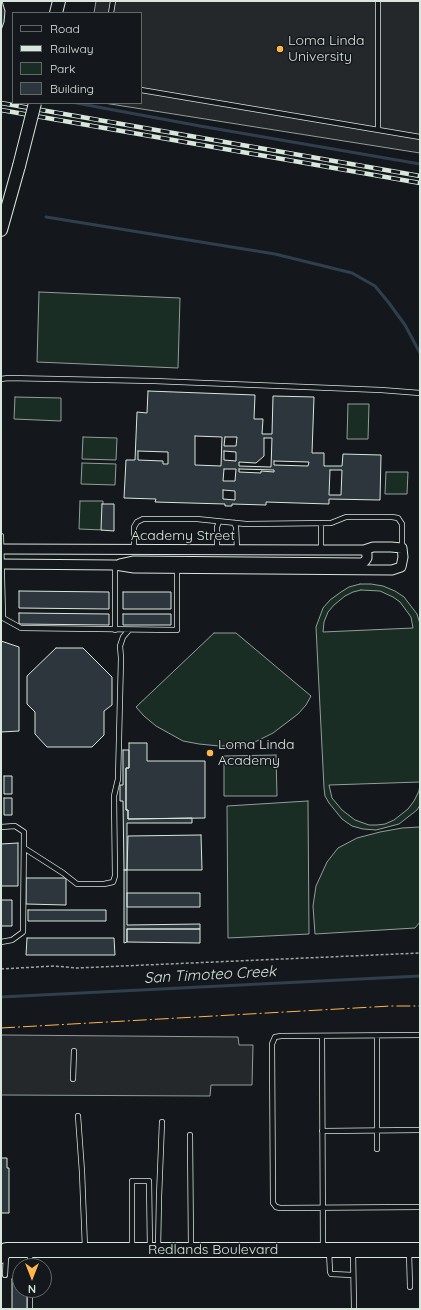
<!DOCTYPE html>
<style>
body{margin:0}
#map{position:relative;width:421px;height:1310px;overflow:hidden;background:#14181c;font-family:Quicksand,sans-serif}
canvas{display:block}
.frame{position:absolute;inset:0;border:2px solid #d8e6dc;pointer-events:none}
.legend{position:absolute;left:12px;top:12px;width:130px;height:92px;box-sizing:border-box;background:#14181c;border:1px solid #626a69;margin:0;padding:5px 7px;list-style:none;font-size:12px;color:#d8e6dc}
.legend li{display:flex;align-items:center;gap:8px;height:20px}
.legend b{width:20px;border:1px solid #626a69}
.north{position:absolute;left:12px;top:1258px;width:40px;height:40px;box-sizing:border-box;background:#14181c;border:1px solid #626a69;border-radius:50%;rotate:180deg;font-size:11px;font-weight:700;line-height:16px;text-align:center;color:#d8e6dc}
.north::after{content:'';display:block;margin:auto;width:14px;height:18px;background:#ffb74d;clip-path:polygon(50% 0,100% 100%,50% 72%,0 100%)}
</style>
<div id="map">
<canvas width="421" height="1310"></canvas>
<div class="frame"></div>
<ul class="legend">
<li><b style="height:5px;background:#14181c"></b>Road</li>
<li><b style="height:5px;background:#d8e6dc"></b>Railway</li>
<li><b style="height:11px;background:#1a2d24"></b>Park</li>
<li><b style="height:11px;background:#2c363c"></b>Building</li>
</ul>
<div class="north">N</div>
</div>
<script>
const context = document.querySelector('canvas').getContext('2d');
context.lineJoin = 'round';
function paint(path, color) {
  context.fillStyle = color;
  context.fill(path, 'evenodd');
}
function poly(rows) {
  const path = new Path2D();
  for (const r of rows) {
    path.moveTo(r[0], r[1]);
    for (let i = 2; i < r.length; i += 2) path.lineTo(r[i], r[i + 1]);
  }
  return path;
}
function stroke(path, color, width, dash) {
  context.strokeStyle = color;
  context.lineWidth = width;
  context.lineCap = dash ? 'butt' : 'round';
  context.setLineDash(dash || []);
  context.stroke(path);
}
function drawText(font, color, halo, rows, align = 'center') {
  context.font = font + ' Quicksand,sans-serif';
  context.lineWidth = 3;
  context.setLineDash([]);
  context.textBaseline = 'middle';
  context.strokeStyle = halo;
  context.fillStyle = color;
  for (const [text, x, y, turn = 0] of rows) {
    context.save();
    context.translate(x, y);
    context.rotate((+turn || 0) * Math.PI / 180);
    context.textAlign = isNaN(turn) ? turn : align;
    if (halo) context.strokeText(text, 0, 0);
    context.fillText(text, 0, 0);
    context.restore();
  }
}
const green = poly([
 [39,292,180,298,178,368,37,362,39,292],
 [15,397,61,398,61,421,14,419,15,397],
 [348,404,369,404,368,439,347,439,348,404],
 [83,437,117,438,116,460,82,459,83,437],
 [82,463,116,464,115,485,81,484,82,463],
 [386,472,408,472,407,494,385,494,386,472],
 [80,501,103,501,103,530,79,529,80,501],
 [360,584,371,584,383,586,395,591,404,597,417,614,420,624,420,782,329,785,332,798,342,810,355,820,369,825,377,825,385,824,394,820,408,809,414,801,419,791,420,784,420,805,417,810,399,824,376,830,363,829,352,826,342,819,329,803,325,796,324,788,316,627,323,608,330,600,341,592,349,587,360,584],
 [361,590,380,591,393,597,400,602,411,617,413,628,323,632,324,622,328,612,334,605,345,596,353,592,361,590],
 [214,633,236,633,311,696,306,705,298,714,273,733,257,741,240,746,219,746,199,744,183,741,156,726,144,716,136,707,214,633],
 [276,755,277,796,224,796,224,756,276,755],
 [308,801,309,934,228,938,227,806,308,801],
 [420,827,420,922,415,928,315,934,313,906,316,886,327,862,338,848,357,838,380,832,402,828,420,827]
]);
paint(green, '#1a2d24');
stroke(green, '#939e99', 1);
const parking = poly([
 [96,1,420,1,420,153,104,103,141,103,141,13,94,13,96,1],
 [1,1035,238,1037,239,1045,253,1045,252,1085,211,1085,210,1096,1,1095,1,1035]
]);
paint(parking, '#24282b');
stroke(parking, '#939e99', 1);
stroke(poly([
 [76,103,200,126,420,164],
 [46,217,275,254,352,273,375,286,389,303,405,325,420,353],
 [1,997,420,976]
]), '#2f3f4d', 3);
const building = poly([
 [1,1,2,1,5,11,4,22,1,30,1,1],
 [148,391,255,395,254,419,263,419,262,434,272,434,273,396,314,397,312,453,324,453,324,466,342,466,343,454,381,455,380,500,329,499,329,504,266,502,266,505,232,504,232,506,225,506,225,504,155,502,156,499,124,498,126,460,135,460,137,412,147,413,148,391],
 [195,436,222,437,221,466,195,465,195,436],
 [225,437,237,437,236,446,224,446,225,437],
 [264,438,272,438,271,467,239,466,239,462,256,463,264,456,264,438],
 [138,451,168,452,168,464,163,464,163,461,138,460,138,451],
 [224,451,236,452,236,461,224,460,224,451],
 [274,461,309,462,308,466,274,465,274,461],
 [224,469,236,469,235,481,223,481,224,469],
 [239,469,274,470,274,472,261,471,261,473,239,472,239,469],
 [330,470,342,470,341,495,329,495,330,470],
 [223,490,235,491,235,500,223,499,223,490],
 [102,504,114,504,114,531,101,530,102,504],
 [19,591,109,592,109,609,19,608,19,591],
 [123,592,171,592,171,609,123,609,123,592],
 [19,613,109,614,109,625,19,624,19,613],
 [123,614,171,614,171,625,123,625,123,614],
 [1,641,19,647,19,731,1,732,1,641],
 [56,648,83,648,112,677,112,705,104,711,104,735,92,747,47,747,35,734,35,712,27,704,27,676,56,648],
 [129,743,147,743,147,761,205,761,205,818,128,819,128,810,126,810,126,768,129,768,129,743],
 [123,750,129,750,129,768,126,768,126,810,128,810,128,819,192,818,192,823,127,823,127,870,124,870,123,801,120,801,120,785,123,785,123,750],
 [4,776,12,776,12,794,4,794,4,776],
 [4,798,12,798,12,815,4,815,4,798],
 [201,835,202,870,127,870,128,836,201,835],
 [18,843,18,886,1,886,1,844,18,843],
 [124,870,127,870,127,925,200,924,200,929,127,929,127,942,124,943,124,870],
 [26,878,66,878,66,905,26,904,26,878],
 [127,893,200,893,200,907,127,907,127,893],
 [1,900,12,900,12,926,1,926,1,900],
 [28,910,106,910,106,921,28,921,28,910],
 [127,929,200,929,200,943,127,942,127,929],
 [27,938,114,938,115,955,26,955,27,938],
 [1,1158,7,1158,7,1168,9,1168,9,1213,1,1213,1,1158],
 [12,1279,20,1279,20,1290,27,1290,27,1309,12,1309,12,1279]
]);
paint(building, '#2c363c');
stroke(building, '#d8e6dc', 1);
const service = poly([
 [111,13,113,1],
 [141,90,420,137],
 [378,130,378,1],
 [1,379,8,378,154,381,381,390,420,393],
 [234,523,236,527,237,550],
 [1,536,3,618,21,628,177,630,177,569],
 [134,550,134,527,137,522,143,519,197,519,246,524,331,523,346,517,392,517,398,518,402,524,402,548],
 [217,550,217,527,219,522],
 [321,550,321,523],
 [115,565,115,630],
 [1,827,15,826,24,832,23,932,12,940,1,942],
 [24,848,63,873,77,884,104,884,113,882,115,876,114,796,118,779,121,658,120,646,123,637,129,630],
 [420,1035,281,1036,275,1037,272,1044,273,1203,276,1207,280,1208,420,1207],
 [322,1036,323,1249],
 [377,1036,377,1149],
 [73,1079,74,1051],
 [78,1116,82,1172,85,1248],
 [322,1131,420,1130],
 [190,1135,191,1249],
 [132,1249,132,1181,149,1181,150,1249],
 [158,1249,159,1197,162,1122],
 [329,1251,330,1272,331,1274,353,1275],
 [30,1252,30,1266],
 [353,1252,354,1308],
 [409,1252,410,1287],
 [5,1275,6,1256],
 [30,1290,30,1309]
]);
const minor = poly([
 [1,549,321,550,364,550,373,547,391,547,402,548,403,557,401,567,392,570,134,568,115,565,1,564],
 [120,564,134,561,362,563,365,561,367,558,367,554,364,550]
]);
const secondary = poly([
 [56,13,59,1],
 [1,230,19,166]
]);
const primary = poly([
 [1,1256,6,1250,420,1250]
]);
stroke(service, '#d8e6dc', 6);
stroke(minor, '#d8e6dc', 11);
stroke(secondary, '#d8e6dc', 14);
stroke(primary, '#d8e6dc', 16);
stroke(poly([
 [1,969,54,966,77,968,420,953]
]), '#9da8a2', 1.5, [3, 2]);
stroke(service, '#14181c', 4.5);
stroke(minor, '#14181c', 9);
stroke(secondary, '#14181c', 12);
stroke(primary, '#14181c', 14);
const rail = poly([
 [1,103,420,176],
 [1,110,420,183]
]);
stroke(rail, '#d8e6dc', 4.5);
stroke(rail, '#14181c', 3, [9]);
const secondaryBridge = poly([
 [19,166,35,103]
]);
stroke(secondaryBridge, '#d8e6dc', 14, []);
stroke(secondaryBridge, '#14181c', 12);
stroke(poly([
 [1,1028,391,1006,420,1006]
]), '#ffb74d', 1, [14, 3, 2, 3]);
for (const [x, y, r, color] of [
 [280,49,4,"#ffb74d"],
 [210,753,4,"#ffb74d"]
]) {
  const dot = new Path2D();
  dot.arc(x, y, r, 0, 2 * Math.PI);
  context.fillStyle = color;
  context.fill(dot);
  stroke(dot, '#14181c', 1.5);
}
drawText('14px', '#d8e6dc', '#14181c', [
 ["Loma Linda",288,41],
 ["University",288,57],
 ["Loma Linda",218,745],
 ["Academy",218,761]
], 'left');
drawText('14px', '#d8e6dc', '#14181c', [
 ["Academy Street",183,536],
 ["Redlands Boulevard",213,1250]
]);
drawText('italic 15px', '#d8e6dc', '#14181c', [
 ["San Timoteo Creek",210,975,-3]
]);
</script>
